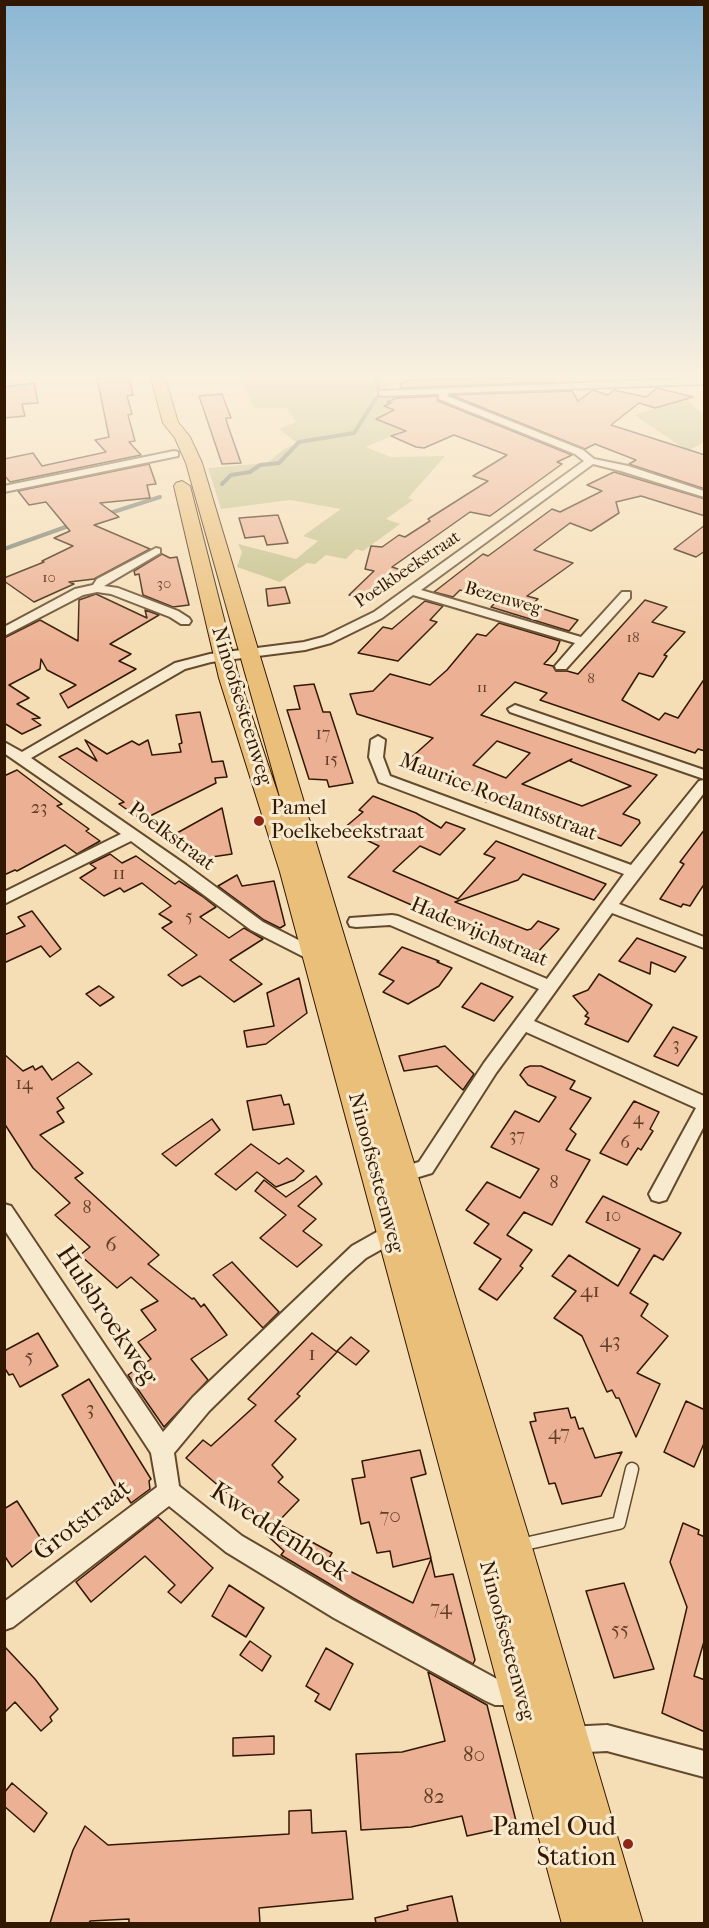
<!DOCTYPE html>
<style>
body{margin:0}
#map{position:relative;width:709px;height:1928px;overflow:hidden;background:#f5deb5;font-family:"IM FELL French Canon",serif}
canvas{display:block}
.frame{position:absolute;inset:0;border:6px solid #331800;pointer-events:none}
</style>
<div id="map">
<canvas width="709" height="1928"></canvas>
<div class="frame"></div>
</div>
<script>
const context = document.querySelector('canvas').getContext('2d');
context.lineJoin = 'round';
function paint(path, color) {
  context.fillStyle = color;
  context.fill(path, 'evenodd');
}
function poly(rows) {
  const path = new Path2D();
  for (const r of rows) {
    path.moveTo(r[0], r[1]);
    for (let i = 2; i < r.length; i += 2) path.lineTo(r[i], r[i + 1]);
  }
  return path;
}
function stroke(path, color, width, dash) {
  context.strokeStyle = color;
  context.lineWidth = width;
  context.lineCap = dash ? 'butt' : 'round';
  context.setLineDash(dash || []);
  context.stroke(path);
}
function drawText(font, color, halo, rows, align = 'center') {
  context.font = font + ' "IM FELL French Canon",serif';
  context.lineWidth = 6;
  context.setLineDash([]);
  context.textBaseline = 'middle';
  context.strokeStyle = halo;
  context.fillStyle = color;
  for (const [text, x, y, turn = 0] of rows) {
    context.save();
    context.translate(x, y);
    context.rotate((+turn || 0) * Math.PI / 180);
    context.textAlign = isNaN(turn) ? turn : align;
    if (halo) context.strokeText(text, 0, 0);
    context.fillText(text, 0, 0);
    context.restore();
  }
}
paint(poly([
 [239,378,384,378,386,391,376,392,375,396,410,395,425,403,453,409,366,447,391,457,445,456,408,498,413,500,386,519,400,524,363,551,356,549,346,559,326,555,315,564,307,563,280,582,237,567,242,552,238,544,296,559,318,541,303,536,341,509,290,500,221,509,208,468,267,463,284,449,297,443,279,429,296,422,287,408,254,408],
 [687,399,695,408,704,413,704,442,688,451,634,415]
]), '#c2c089');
stroke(poly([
 [376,378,378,389],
 [222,484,231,475,250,472,260,465,279,463,299,442,354,433,377,397],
 [107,514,160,497],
 [4,549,74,524]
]), '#747a6d', 4);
const building = poly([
 [97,378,129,378,133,395,127,396,132,414,128,415,135,441,129,442,141,455,10,482,4,475,4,459,33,453,42,466,106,452,95,440,109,437,97,378],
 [478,378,554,378,554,382,401,388,400,384,408,380,478,378],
 [34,383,38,403,22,404,25,416,4,418,4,387,34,383],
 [657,388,693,397,655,408,639,403,611,425,705,455,705,489,629,464,636,460,595,444,585,449,451,395,572,391,578,401,593,390,608,395,614,390,646,397,657,388],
 [222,394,231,418,226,418,227,423,241,463,222,464,199,396,222,394],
 [437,396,438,401,572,455,557,462,562,464,490,516,470,512,392,567,401,570,397,573,400,574,370,601,349,595,374,571,365,569,371,546,382,547,399,535,405,537,430,521,428,519,488,481,473,476,507,455,454,435,424,448,416,447,391,436,406,431,376,419,394,410,384,406,391,403,387,402,397,398,437,396],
 [149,464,156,484,147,485,150,498,100,503,119,517,94,525,150,549,94,579,69,582,74,584,34,602,4,581,4,578,44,562,42,561,73,546,54,538,70,531,46,502,29,505,18,491,149,464],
 [614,472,705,499,705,516,641,496,616,502,619,513,591,531,570,523,534,550,573,563,527,596,538,599,531,605,578,620,569,631,491,607,496,602,460,590,453,597,434,592,483,554,488,556,552,509,560,512,602,491,587,485,614,472],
 [278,515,288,543,267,545,264,536,245,538,239,518,278,515],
 [705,525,705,551,696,557,674,549,705,525],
 [162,554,170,558,177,557,189,605,173,607,143,595,139,574,135,575,134,571,162,554],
 [285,587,290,603,268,606,266,589,285,587],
 [96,594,147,618,145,610,159,615,110,644,131,654,119,661,136,669,68,708,60,694,76,685,47,670,41,659,40,669,9,685,29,698,17,704,40,718,32,719,41,725,22,734,4,723,4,638,40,620,78,641,79,600,96,594],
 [645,600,667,607,652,622,685,632,664,655,667,656,653,677,639,673,622,700,659,720,665,713,678,718,705,678,705,751,698,749,695,753,540,700,547,693,515,682,481,715,657,775,623,814,639,820,640,823,621,846,492,799,486,802,488,797,403,765,433,738,357,714,350,694,373,691,390,674,430,685,447,670,477,634,486,636,499,623,560,641,556,651,544,664,553,666,556,671,567,671,578,674,645,600],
 [497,741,530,753,506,778,473,765,497,741],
 [572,759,570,761,631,786,582,806,522,784,572,759],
 [425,601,443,606,430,620,437,622,398,661,358,653,383,627,392,629,425,601],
 [314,684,323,712,330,712,353,783,329,787,327,780,309,779,287,710,300,709,294,686,314,684],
 [200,712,212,762,223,761,227,777,215,778,216,783,142,820,119,804,124,802,59,757,77,748,97,761,85,740,107,754,132,741,139,745,148,740,152,755,181,752,179,744,182,743,176,715,200,712],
 [17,770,62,804,57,806,89,829,86,831,100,841,77,854,65,845,17,871,15,870,4,875,4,776,17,770],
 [373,796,416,813,441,828,446,822,465,829,440,855,420,846,393,871,458,899,495,858,484,854,496,841,606,884,594,900,523,874,518,880,455,902,527,930,531,929,538,921,559,929,535,955,488,935,484,940,429,918,432,914,348,877,379,846,343,829,363,812,359,810,373,796],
 [222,808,232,854,198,859,168,838,222,808],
 [705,829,705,883,697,895,690,906,683,904,681,907,660,899,684,864,680,862,705,829],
 [110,854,122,863,136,856,175,884,179,881,202,896,216,907,200,917,229,938,244,928,263,939,230,960,262,984,234,1002,200,976,182,986,168,975,197,955,162,928,172,922,159,914,171,906,142,883,124,892,120,888,104,896,80,878,96,868,90,864,110,854],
 [237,875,242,886,274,881,285,925,280,928,264,920,218,886,237,875],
 [32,911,61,949,50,957,41,946,4,963,4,935,25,926,18,917,32,911],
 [637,938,668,950,686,957,675,972,651,962,650,974,619,961,637,938],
 [402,947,439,961,437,962,452,968,439,986,408,1004,383,992,394,981,379,974,402,947],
 [599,974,652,1005,628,1042,585,1024,589,1018,585,1016,588,1013,573,996,588,990,599,974],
 [299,978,307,1013,266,1044,247,1047,244,1031,274,1026,267,993,299,978],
 [481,983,513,997,494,1021,462,1007,481,983],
 [99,986,114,997,100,1006,86,994,99,986],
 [673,1027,697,1037,678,1066,654,1056,673,1027],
 [445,1046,474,1074,463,1090,437,1066,404,1071,399,1056,445,1046],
 [4,1054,23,1071,33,1066,35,1070,42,1066,52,1080,78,1062,92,1074,57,1098,64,1108,57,1112,64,1122,40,1135,83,1173,75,1178,159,1255,148,1264,192,1299,194,1298,201,1307,204,1304,227,1335,191,1359,208,1380,164,1427,128,1375,151,1359,138,1342,156,1330,141,1310,158,1301,131,1277,117,1288,80,1255,90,1247,55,1215,70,1203,33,1168,4,1123,4,1054],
 [530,1066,541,1066,575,1081,570,1089,591,1098,570,1129,576,1134,566,1150,590,1160,552,1225,524,1212,507,1235,532,1250,520,1266,523,1268,497,1300,479,1289,501,1259,474,1243,489,1224,466,1210,487,1182,520,1198,539,1169,491,1147,515,1111,539,1122,556,1097,528,1085,520,1075,525,1068,530,1066],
 [281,1095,284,1105,289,1104,294,1124,253,1130,247,1101,281,1095],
 [634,1101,659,1112,650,1129,653,1131,641,1150,638,1148,627,1165,600,1153,634,1101],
 [212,1119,220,1130,176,1166,162,1154,212,1119],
 [251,1144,279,1164,287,1158,304,1171,294,1180,276,1187,257,1172,236,1190,215,1174,251,1144],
 [316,1176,322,1184,298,1206,316,1219,303,1231,322,1245,297,1267,260,1238,286,1215,255,1191,264,1180,286,1197,316,1176],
 [603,1196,681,1233,663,1260,654,1255,630,1293,648,1304,641,1316,668,1336,637,1373,660,1384,636,1437,619,1398,616,1398,612,1390,607,1392,582,1336,554,1318,576,1291,552,1276,569,1255,618,1286,640,1249,586,1222,603,1196],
 [232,1262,279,1312,263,1328,213,1275,232,1262],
 [38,1333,58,1366,20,1387,13,1374,9,1375,4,1367,4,1351,38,1333],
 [312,1333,337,1352,297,1394,300,1396,275,1421,296,1439,272,1465,283,1477,278,1482,299,1500,277,1523,332,1553,328,1560,413,1603,431,1559,435,1577,453,1574,475,1660,473,1664,353,1598,281,1555,284,1551,259,1528,262,1523,186,1458,203,1440,211,1446,256,1405,248,1399,312,1333],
 [351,1337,369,1351,356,1365,337,1351,351,1337],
 [89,1379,151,1479,149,1481,150,1489,131,1503,127,1497,123,1499,62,1395,89,1379],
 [686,1401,705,1410,705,1441,694,1467,664,1452,686,1401],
 [568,1408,571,1418,575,1417,579,1429,583,1428,595,1458,622,1452,601,1496,562,1504,555,1483,549,1484,530,1422,536,1421,534,1413,568,1408],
 [420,1450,426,1474,411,1478,431,1558,393,1567,390,1551,377,1553,369,1522,361,1524,352,1479,365,1477,362,1461,420,1450],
 [17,1501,43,1542,12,1567,4,1555,4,1509,17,1501],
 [158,1517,213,1568,181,1603,168,1592,175,1585,145,1556,91,1602,76,1582,158,1517],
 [683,1523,699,1530,698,1534,705,1537,705,1638,694,1676,705,1680,705,1732,662,1713,687,1607,670,1562,683,1523],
 [624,1583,654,1669,614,1678,586,1591,624,1583],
 [229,1585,264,1608,246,1637,212,1616,229,1585],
 [250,1641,271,1656,262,1671,240,1655,250,1641],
 [4,1646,35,1679,58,1709,50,1717,52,1721,41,1731,15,1702,4,1713,4,1646],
 [326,1648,353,1664,330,1710,315,1701,319,1694,306,1686,326,1648],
 [428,1672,487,1705,517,1825,467,1836,462,1816,411,1827,361,1830,356,1754,402,1752,445,1741,428,1672],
 [274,1736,274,1754,233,1756,233,1738,274,1736],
 [12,1783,47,1813,34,1832,4,1806,4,1793,12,1783],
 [311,1810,312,1833,346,1831,353,1899,259,1908,260,1923,129,1923,129,1919,90,1921,89,1923,50,1923,73,1850,85,1826,108,1845,289,1834,289,1811,311,1810],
 [452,1896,458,1923,376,1923,375,1918,408,1910,407,1906,452,1896]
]);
paint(building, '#ecb194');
stroke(building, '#331800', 1.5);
const lane = poly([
 [520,1545,619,1523,632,1469]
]);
const street = poly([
 [704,378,704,384,449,393,447,396,583,450,594,459,628,466,704,491,704,497,621,471,593,464,421,590,581,637,622,592,630,592,630,598,566,669,556,669,555,666,575,643,413,595,382,618,331,643,305,650,211,662,185,669,31,758,186,865,263,922,322,952,324,956,322,960,310,960,251,930,131,841,4,904,4,892,121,834,4,753,4,742,22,752,175,663,210,654,304,642,323,637,374,612,584,461,575,454,439,399,439,394,382,396,379,395,379,391,704,378],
 [174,451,178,452,178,456,4,492,4,486,174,451],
 [156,548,160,549,160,553,104,586,118,588,178,611,189,618,191,621,189,624,181,624,170,617,111,594,97,592,83,595,4,636,4,627,75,589,93,585,97,579,156,548],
 [515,705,704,770,704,779,510,712,508,709,515,705],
 [378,736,385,740,383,757,390,776,631,865,699,781,704,780,704,793,619,904,704,937,704,948,612,913,534,1021,704,1096,704,1126,666,1200,659,1202,652,1200,649,1194,696,1108,526,1032,496,1073,432,1173,402,1182,395,1179,392,1174,395,1169,419,1162,484,1063,539,989,390,925,356,927,350,926,348,922,350,918,392,915,398,916,547,979,624,874,379,782,369,757,371,740,378,736],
 [4,1204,11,1206,163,1432,193,1397,352,1246,384,1228,391,1226,398,1228,401,1234,398,1240,366,1258,347,1275,209,1411,174,1453,179,1486,242,1536,352,1600,497,1679,520,1679,529,1683,533,1692,529,1701,520,1705,495,1705,486,1701,334,1618,226,1552,169,1506,13,1627,4,1630,4,1602,157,1487,151,1453,4,1229,4,1204],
 [607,1725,704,1751,704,1777,607,1751,568,1753,559,1749,555,1740,559,1731,568,1727,607,1725]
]);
const primary = poly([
 [151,378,165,378,178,422,190,437,202,463,346,942,532,1547,643,1924,562,1924,280,872,219,678,174,486,176,483,182,481,190,486,239,678,285,815,186,463,175,438,163,423,151,378]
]);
stroke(lane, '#644a2d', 15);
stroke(street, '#644a2d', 4);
stroke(primary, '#331800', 2);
stroke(lane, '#f8eacf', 12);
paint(street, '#f8eacf');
paint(primary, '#eabf7a');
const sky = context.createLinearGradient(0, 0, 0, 648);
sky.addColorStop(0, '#8bb7d4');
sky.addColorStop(0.58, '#faf0de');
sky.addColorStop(1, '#faf0de00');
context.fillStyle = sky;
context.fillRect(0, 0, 709, 648);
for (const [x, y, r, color] of [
 [259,821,6,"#8f2418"],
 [628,1844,6,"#8f2418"]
]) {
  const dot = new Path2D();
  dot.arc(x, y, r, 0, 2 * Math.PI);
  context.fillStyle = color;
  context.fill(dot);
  stroke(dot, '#f8eacf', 2);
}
drawText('15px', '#613e25', null, [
 ["10",49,578],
 ["30",164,584],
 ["18",633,638],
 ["8",591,679],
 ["11",482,688]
]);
drawText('18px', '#331800', '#f8eacf', [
 ["Poelkbeekstraat",408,570,-34],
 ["Bezenweg",503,599,16]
]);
drawText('18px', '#613e25', null, [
 ["17",323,735],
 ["15",331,761],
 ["23",39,809],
 ["11",119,875],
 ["5",189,918],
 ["3",676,1046],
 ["14",24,1085],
 ["4",638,1120],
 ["37",517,1137],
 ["6",625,1144],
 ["8",554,1184],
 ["8",87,1209],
 ["10",613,1217]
]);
drawText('21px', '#331800', '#f8eacf', [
 ["Ninoofsesteenweg",241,706,73],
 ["Maurice Roelantsstraat",498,798,21],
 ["Poelkstraat",171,837,36],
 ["Hadewijchstraat",479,933,23],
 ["Ninoofsesteenweg",375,1173,75],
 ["Ninoofsesteenweg",506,1641,75]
]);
drawText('21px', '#331800', '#f8eacf', [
 ["Pamel",271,809],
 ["Poelkebeekstraat",271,833]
], 'left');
drawText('21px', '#613e25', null, [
 ["6",111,1246],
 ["41",590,1292],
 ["43",610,1342],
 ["1",312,1355],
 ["5",29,1358],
 ["3",90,1410],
 ["47",559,1434],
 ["70",390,1517],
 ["74",441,1609],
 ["55",620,1631],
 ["80",474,1756],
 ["82",434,1798]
]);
drawText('26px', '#331800', '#f8eacf', [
 ["Hulsbroekweg",106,1316,56],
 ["Grotstraat",83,1521,-38],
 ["Kweddenhoek",279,1533,33]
]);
drawText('26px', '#331800', '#f8eacf', [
 ["Pamel Oud",616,1829],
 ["Station",616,1859]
], 'right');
</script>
